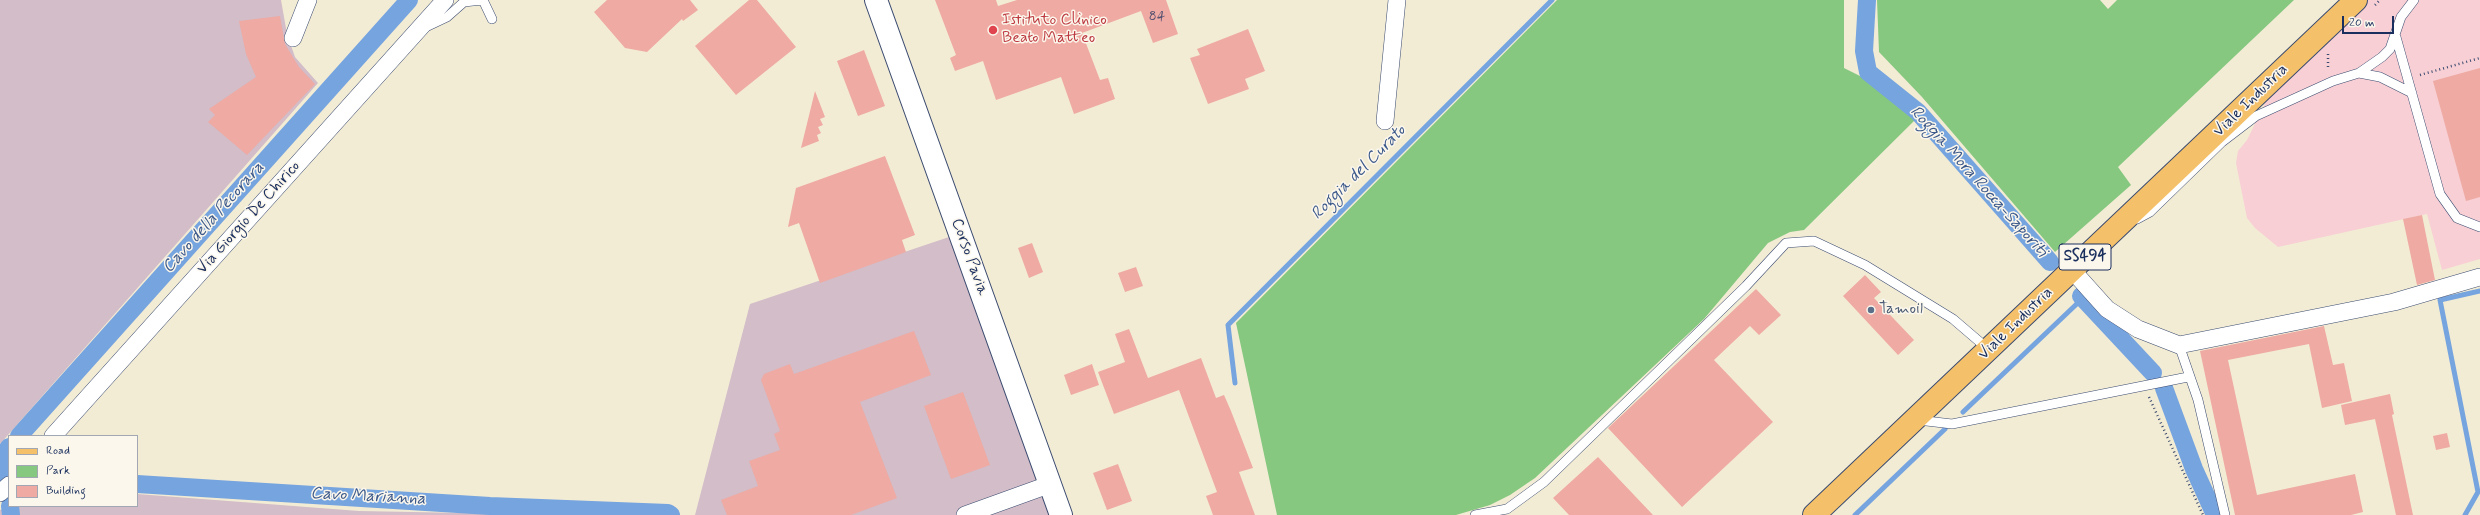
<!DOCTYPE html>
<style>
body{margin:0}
#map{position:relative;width:2480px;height:515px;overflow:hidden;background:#f3ecd5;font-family:Mynerve,sans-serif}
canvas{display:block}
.legend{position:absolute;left:8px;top:435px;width:130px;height:72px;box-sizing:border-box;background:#fbf7ec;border:1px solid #a1a7b3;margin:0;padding:5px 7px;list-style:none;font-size:12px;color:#1b2f5e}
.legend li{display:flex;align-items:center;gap:8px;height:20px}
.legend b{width:20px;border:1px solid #a1a7b3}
.scale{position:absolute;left:2342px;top:16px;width:52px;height:18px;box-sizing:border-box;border:2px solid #1b2f5e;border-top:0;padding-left:5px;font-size:12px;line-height:14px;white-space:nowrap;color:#1b2f5e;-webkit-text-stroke:3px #fbf7ec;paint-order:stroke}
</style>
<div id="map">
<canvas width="2480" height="515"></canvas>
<ul class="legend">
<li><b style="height:5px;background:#f4c16a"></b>Road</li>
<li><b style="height:11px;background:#86c880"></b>Park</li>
<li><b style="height:11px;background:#eeaaa3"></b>Building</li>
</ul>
<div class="scale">20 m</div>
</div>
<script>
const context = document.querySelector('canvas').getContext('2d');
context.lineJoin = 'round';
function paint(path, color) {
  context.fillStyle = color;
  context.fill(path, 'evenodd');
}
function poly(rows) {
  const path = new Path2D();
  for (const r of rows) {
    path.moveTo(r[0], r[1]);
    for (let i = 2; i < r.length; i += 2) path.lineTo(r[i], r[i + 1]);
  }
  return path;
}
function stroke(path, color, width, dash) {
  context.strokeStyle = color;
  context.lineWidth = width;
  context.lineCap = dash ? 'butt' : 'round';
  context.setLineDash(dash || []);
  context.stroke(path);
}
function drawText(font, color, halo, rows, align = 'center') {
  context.font = font + ' Mynerve,sans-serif';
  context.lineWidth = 3;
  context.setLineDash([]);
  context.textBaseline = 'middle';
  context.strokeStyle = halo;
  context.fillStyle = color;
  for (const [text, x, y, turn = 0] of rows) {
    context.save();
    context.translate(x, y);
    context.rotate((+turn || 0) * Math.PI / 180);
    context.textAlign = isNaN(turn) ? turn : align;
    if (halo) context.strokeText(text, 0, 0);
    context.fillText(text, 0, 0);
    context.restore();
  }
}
paint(poly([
 [2366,0,2480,0,2480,259,2442,270,2427,214,2278,247,2255,228,2247,218,2236,163,2238,151,2247,140,2272,89]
]), '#f7cfd4');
paint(poly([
 [0,0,281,0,287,34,295,57,318,83,0,444],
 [949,237,1050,515,695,515,750,304],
 [137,494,359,511,571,515,0,515,0,510,10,506,137,506]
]), '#d2bdc8');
paint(poly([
 [1557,0,1844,0,1844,68,1862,77,1915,120,1804,230,1790,232,1768,243,1704,319,1535,478,1510,495,1490,505,1456,515,1277,515,1236,323],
 [1877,0,2100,0,2108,9,2117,0,2294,0,2118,167,2131,185,2055,252,1922,97,1879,52]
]), '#86c880');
stroke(poly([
 [1235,383,1228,325,1552,0],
 [1963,412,2083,298],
 [1855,515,1945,429],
 [2465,515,2478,492,2440,300,2480,291]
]), '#76a4df', 5);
stroke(poly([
 [1867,0,1864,51,1868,72,1918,112,2050,262],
 [2081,296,2153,373],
 [2164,388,2194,469,2215,515],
 [19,436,409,0],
 [9,447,7,450,9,487],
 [137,484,490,506,668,513,671,515],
 [10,506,11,515]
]), '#76a4df', 18);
paint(poly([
 [607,0,690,0,698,10,683,21,682,19,647,52,625,48,594,12],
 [749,0,757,0,796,47,736,95,695,46],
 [935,0,996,0,998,6,1017,0,1166,0,1178,34,1153,43,1141,11,1082,33,1100,80,1108,78,1115,99,1074,114,1061,77,996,100,983,61,955,71,950,58,956,55],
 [280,16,285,44,299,67,315,84,247,155,208,122,215,115,209,109,256,77,246,54,239,21],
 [1248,29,1265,71,1245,79,1249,89,1208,104,1190,58,1200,55,1197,49],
 [864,50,885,106,858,116,837,61],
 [2480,68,2480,197,2466,201,2433,81],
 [815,91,825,117,820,119,823,125,818,127,821,133,817,135,819,141,801,148],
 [885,156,915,235,902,240,906,252,820,283,799,223,788,227,796,188],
 [2422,215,2435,280,2417,285,2403,219],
 [1032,243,1043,272,1029,278,1018,248],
 [1136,267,1143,286,1125,292,1118,273],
 [1865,275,1881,292,1874,298,1914,340,1898,355,1843,296],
 [1756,289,1781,315,1759,335,1750,326,1714,360,1773,422,1682,507,1608,428],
 [2324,326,2333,365,2344,363,2352,401,2322,408,2309,344,2228,360,2257,495,2355,474,2363,512,2351,515,2235,515,2200,351],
 [1129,329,1148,378,1201,358,1216,398,1224,395,1231,411,1253,468,1239,472,1255,515,1213,515,1206,496,1217,492,1179,390,1114,414,1098,372,1125,362,1115,334],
 [914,331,931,375,860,402,897,498,851,515,727,515,721,500,758,486,749,461,780,450,774,434,780,431,761,380,764,374,790,364,794,374],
 [1092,364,1099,385,1071,395,1064,375],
 [963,392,990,465,951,479,924,406],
 [2390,394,2394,414,2392,415,2413,515,2396,515,2375,419,2345,425,2341,405],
 [2447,433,2450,447,2436,450,2433,436],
 [1598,457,1653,515,1569,515,1553,498],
 [1118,464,1132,501,1107,510,1093,473]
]), '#eeaaa3');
const service = poly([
 [483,0,492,19],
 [428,26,447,17,464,2,482,0],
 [2396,37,2440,194,2457,218,2480,227],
 [2359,73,2380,77,2412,93],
 [2137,219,2150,212,2222,142,2256,116,2333,81,2359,73,2382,57,2390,49,2401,17,2414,0],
 [2179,345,2198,400,2225,515],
 [1918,420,1952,424,2188,377],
 [1475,515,1507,509,1544,482,1746,286,1786,243,1814,241,1865,265,1953,319,1988,349]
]);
const minor = poly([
 [293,38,308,0],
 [1385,121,1397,0],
 [2072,270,2107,309,2138,329,2179,345,2394,302,2480,277],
 [53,436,445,0],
 [0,493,9,485],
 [965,515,1051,484]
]);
const tertiary = poly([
 [876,0,1061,515]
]);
const primary = poly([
 [1814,515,2356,0]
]);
stroke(service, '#3b4b70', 10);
stroke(minor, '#3b4b70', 18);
stroke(tertiary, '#3b4b70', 24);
stroke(primary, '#3b4b70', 24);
stroke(poly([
 [2375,5,2380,0],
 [2328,54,2328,69],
 [2420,75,2480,58],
 [2149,397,2203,515]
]), '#3b4b70', 2.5, [1, 3]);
stroke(service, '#fff', 9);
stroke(minor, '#fff', 17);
stroke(tertiary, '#fff', 22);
stroke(primary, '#f4c16a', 22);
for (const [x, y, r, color] of [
 [993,30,5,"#e0444e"],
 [1871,310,4,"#5c6f8a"]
]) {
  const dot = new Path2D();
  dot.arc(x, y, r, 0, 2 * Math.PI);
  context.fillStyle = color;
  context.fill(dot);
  stroke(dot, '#fbf7ec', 1.5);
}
drawText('14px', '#504e6f', null, [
 ["84",1157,17]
]);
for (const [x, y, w] of [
 [2085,257,52]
]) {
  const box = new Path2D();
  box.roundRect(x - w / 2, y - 13, w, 26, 3);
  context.fillStyle = '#fbf7ec';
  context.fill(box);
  stroke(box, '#1b2f5e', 1);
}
drawText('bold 15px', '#1b2f5e', null, [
 ["SS494",2085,257]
]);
drawText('16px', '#be3a42', '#fbf7ec', [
 ["Istituto Clinico",1002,21],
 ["Beato Matteo",1002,39]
], 'left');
drawText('16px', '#1b2f5e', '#fbf7ec', [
 ["Viale Industria",2251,101,-44],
 ["Via Giorgio De Chirico",249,218,-48],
 ["Corso Pavia",969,257,70],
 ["Viale Industria",2016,324,-44]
]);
drawText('16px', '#4e5e75', '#fbf7ec', [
 ["Tamoil",1879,310]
], 'left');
drawText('italic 17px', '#3b588b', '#fbf7ec', [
 ["Roggia del Curato",1359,173,-45],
 ["Roggia Mora Rocca-Saporiti",1978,182,48],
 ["Cavo della Pecorara",214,218,-48],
 ["Cavo Marianna",368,497,3]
]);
</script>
